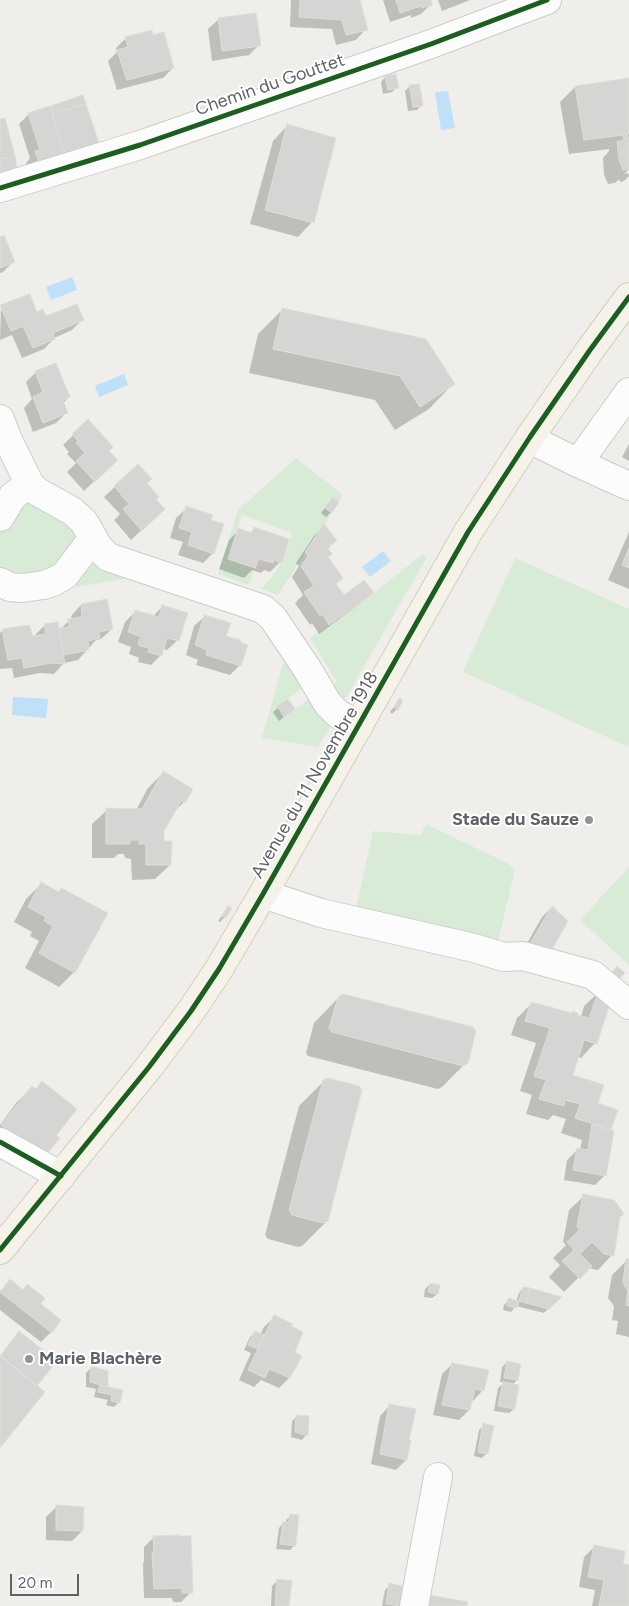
<!DOCTYPE html>
<meta charset="utf-8">
<style>
body{margin:0}
#map{position:relative;width:629px;height:1606px;overflow:hidden;background:#efeeea;font-family:Figtree,sans-serif}
canvas{display:block}
.scale{position:absolute;left:10px;top:1574px;width:69px;height:22px;box-sizing:border-box;border:2px solid #5f6368;border-top:0;padding-left:6px;font-size:15px;line-height:18px;white-space:nowrap;color:#5f6368;-webkit-text-stroke:4px #fff;paint-order:stroke}
</style>
<div id="map">
<canvas width="629" height="1606"></canvas>
<div class="scale">20 m</div>
</div>
<script>
const context = document.querySelector('canvas').getContext('2d');
context.lineJoin = 'round';
function paint(path, color) {
  context.fillStyle = color;
  context.fill(path, 'evenodd');
}
function poly(rows) {
  const path = new Path2D();
  for (const r of rows) {
    path.moveTo(r[0], r[1]);
    for (let i = 2; i < r.length; i += 2) path.lineTo(r[i], r[i + 1]);
  }
  return path;
}
function stroke(path, color, width, dash) {
  context.strokeStyle = color;
  context.lineWidth = width;
  context.lineCap = dash ? 'butt' : 'round';
  context.setLineDash(dash || []);
  context.stroke(path);
}
function drawText(font, color, halo, rows, align = 'center') {
  context.font = font + ' Figtree,sans-serif';
  context.lineWidth = 4;
  context.setLineDash([]);
  context.textBaseline = 'middle';
  context.strokeStyle = halo;
  context.fillStyle = color;
  for (const [text, x, y, turn = 0] of rows) {
    context.save();
    context.translate(x, y);
    context.rotate((+turn || 0) * Math.PI / 180);
    context.textAlign = isNaN(turn) ? turn : align;
    if (halo) context.strokeText(text, 0, 0);
    context.fillText(text, 0, 0);
    context.restore();
  }
}
paint(poly([
 [296,458,343,495,339,502,331,498,325,508,332,513,278,595,261,589,275,573,281,563,292,533,242,515,228,559,255,568,249,585,218,574,238,510],
 [27,501,34,502,77,530,76,542,62,565,32,578,0,571,0,532,7,517],
 [423,554,427,557,347,696,345,698,342,698,339,697,332,686,337,682,310,638,374,593],
 [515,558,629,609,629,747,463,672],
 [91,560,129,578,76,587,76,579],
 [286,654,306,685,288,699,295,709,312,697,330,727,318,747,262,738],
 [426,824,507,863,515,870,498,941,356,909,373,831,421,835],
 [629,867,629,965,580,920]
]), '#d8ebd6');
paint(poly([
 [448,91,455,128,441,130,435,92],
 [72,277,77,290,51,300,46,287],
 [124,374,128,385,99,397,95,386],
 [383,551,391,561,370,577,362,567],
 [13,697,48,699,46,718,12,715]
]), '#bfe0f9');
paint(poly([
 [291,0,359,0,366,29,356,40,336,45,332,29,290,27],
 [383,0,429,0,431,4,421,14,411,18,411,15,390,22],
 [438,0,470,0,442,11],
 [219,19,259,45,249,55,212,61,208,29],
 [126,38,173,68,163,78,117,90,108,61,117,52,116,48],
 [385,77,397,87,392,92,383,94,381,82],
 [629,79,629,169,624,174,628,173,629,176,624,181,620,182,619,179,615,183,608,184,604,175,603,158,609,151,609,149,569,154,560,102,575,87],
 [410,86,422,105,417,110,408,111,405,91],
 [29,114,97,143,87,153,29,172,26,163,30,158,19,124],
 [287,126,312,222,298,237,250,224,273,141],
 [0,238,13,262,3,272,0,273],
 [1,306,36,314,46,318,82,320,72,330,54,338,54,339,44,349,22,358,12,335,0,340],
 [282,310,453,384,429,409,395,430,375,400,249,373,258,334],
 [36,372,69,397,63,403,66,413,56,423,33,432,24,408,32,399,26,382],
 [88,421,108,451,106,470,84,491,67,472,76,463,67,454,69,452,63,445],
 [629,444,629,461,622,457],
 [138,465,146,483,153,519,131,540,114,520,120,514,104,497],
 [332,499,331,512,326,517,321,513],
 [187,508,210,521,213,553,203,563,178,555,183,542,170,538,176,518],
 [324,526,335,541,327,550,327,558,335,585,344,597,372,592,362,602,319,634,312,623,310,625,295,603,303,595,292,577,299,566,296,563,314,536],
 [254,529,280,562,270,572,264,570,261,573,252,570,244,578,219,569,229,540,239,530,250,533],
 [629,532,629,589,608,580],
 [81,605,112,629,101,639,96,640,78,660,64,663,54,674,40,673,14,678,12,668,0,669,0,633,3,630,32,637,35,637,35,635,45,625,60,629,69,621,72,620,71,616],
 [163,606,178,640,167,650,163,649,161,655,151,665,138,662,139,658,129,654,131,647,118,642,125,622,135,612,152,617],
 [205,616,225,637,240,665,230,675,196,665,198,660,186,655,194,626],
 [400,699,397,709,392,714,390,712],
 [288,700,294,709,279,721,273,712],
 [163,773,184,802,173,813,162,831,163,842,170,865,155,879,132,880,131,859,125,858,124,854,118,854,114,858,92,858,92,824,107,810,136,810,148,788],
 [41,884,74,972,59,987,25,968,39,941,30,936,32,932,14,922,26,899],
 [228,907,225,917,220,922,218,921],
 [552,907,566,921,517,961,542,917],
 [599,992,595,1043,581,1058,578,1057,571,1076,596,1104,610,1130,609,1131,605,1175,595,1185,564,1180,567,1160,577,1150,580,1150,582,1140,561,1133,566,1119,553,1115,548,1120,526,1114,532,1095,520,1091,536,1043,511,1035,517,1018,532,1003,581,1017,584,1006],
 [338,998,467,1062,442,1087,438,1089,308,1056,306,1053,314,1023],
 [324,1081,327,1221,302,1246,298,1247,268,1239,265,1235,299,1106],
 [32,1088,31,1168,0,1150,0,1125,17,1102],
 [584,1196,618,1218,612,1255,598,1270,588,1268,564,1292,549,1277,560,1265,553,1258,566,1245,563,1242,569,1210],
 [627,1260,629,1260,629,1337,616,1334,618,1321,612,1320,614,1306,608,1298,612,1275],
 [10,1281,39,1304,51,1332,41,1342,0,1310,0,1291],
 [430,1284,437,1294,432,1298,424,1297,425,1289],
 [523,1288,559,1297,544,1313,516,1306,511,1312,503,1310,504,1305,509,1300,516,1302,519,1293],
 [274,1317,293,1352,300,1356,289,1378,279,1388,261,1380,254,1387,239,1380,251,1353,244,1350,250,1337,255,1332,260,1335,264,1327],
 [507,1362,520,1365,517,1380,512,1385,514,1409,509,1413,494,1411,498,1388,504,1383,500,1382,502,1367],
 [452,1364,483,1390,473,1401,471,1400,469,1410,459,1420,433,1415,442,1374],
 [91,1368,119,1402,114,1407,106,1405,108,1400,94,1397,96,1389,86,1387,86,1373],
 [390,1405,408,1441,406,1460,396,1470,371,1464,380,1416],
 [297,1416,306,1435,302,1440,291,1437,292,1421],
 [484,1425,487,1453,482,1458,474,1456,479,1430],
 [56,1507,82,1531,72,1541,46,1540,46,1517],
 [291,1516,295,1545,290,1550,276,1549,279,1528,283,1523,286,1523,286,1520],
 [154,1537,191,1592,181,1602,173,1602,172,1598,144,1598,143,1563,144,1561,144,1547],
 [594,1547,621,1565,629,1567,629,1606,592,1606,595,1590,579,1587,584,1557],
 [277,1581,291,1582,288,1606,271,1606,272,1586],
 [390,1585,403,1588,399,1606,382,1606,385,1590]
]), '#0003');
const building = poly([
 [300,0,360,0,368,30,346,35,342,20,299,17,300,0],
 [396,0,431,0,432,5,421,8,421,6,400,13,396,0],
 [256,13,261,46,222,51,218,18,256,13],
 [152,30,153,35,164,32,174,68,127,80,117,50,128,47,125,37,152,30],
 [396,74,399,88,388,90,385,76,396,74],
 [629,78,629,134,627,134,629,140,629,169,623,170,619,159,617,142,624,140,623,135,584,140,575,86,629,78],
 [419,84,421,93,411,94,409,85,419,84],
 [421,93,423,106,413,107,411,94,421,93],
 [83,95,86,104,52,114,50,106,83,95],
 [86,104,99,143,64,153,52,114,86,104],
 [50,106,64,153,39,163,35,151,40,150,28,113,50,106],
 [5,118,15,156,0,159,0,119,5,118],
 [287,124,336,138,314,223,265,210,287,124],
 [15,156,17,169,0,175,0,159,15,156],
 [4,235,15,262,0,268,0,237,4,235],
 [30,294,37,312,43,309,46,316,77,304,84,320,53,333,55,339,33,348,23,326,11,331,0,305,30,294],
 [282,308,426,339,455,384,420,407,400,376,273,349,282,308],
 [56,363,70,397,63,400,68,413,43,423,33,397,43,392,35,371,56,363],
 [88,419,113,447,109,451,118,460,95,482,76,461,85,453,76,443,78,441,72,434,88,419],
 [138,464,152,479,147,483,159,497,156,499,165,509,142,531,123,509,129,504,114,486,138,464],
 [332,498,339,502,332,513,325,508,332,498],
 [186,506,213,515,211,520,224,524,214,554,188,545,192,532,179,528,186,506],
 [324,524,337,541,327,548,333,554,328,557,343,578,336,584,344,595,364,580,374,593,329,625,323,614,320,616,304,592,314,586,301,566,308,556,305,552,324,524],
 [254,527,289,539,282,563,274,560,273,563,259,559,255,568,228,559,238,528,252,533,254,527],
 [629,548,629,568,622,565,629,548],
 [107,599,113,629,99,632,100,638,88,641,89,650,64,655,59,628,69,627,68,619,82,617,81,604,107,599],
 [162,605,188,613,179,641,167,638,162,656,148,652,149,648,140,646,138,643,141,637,128,632,135,610,159,617,162,605],
 [204,615,231,623,226,636,241,640,240,642,248,645,241,666,206,655,207,650,195,645,204,615],
 [58,622,65,664,51,663,24,668,22,658,8,660,2,629,29,625,33,636,46,634,44,624,58,622],
 [399,698,403,700,398,710,394,707,399,698],
 [288,699,295,709,284,717,277,706,288,699],
 [163,771,193,789,185,803,181,801,164,831,164,841,172,841,171,865,146,865,146,844,139,844,139,840,130,840,130,844,106,844,106,808,142,809,163,771],
 [41,882,59,892,61,888,108,913,75,973,39,953,53,926,44,921,46,917,28,907,41,882],
 [228,906,232,908,226,918,222,916,228,906],
 [552,906,568,921,548,957,526,951,552,906],
 [617,966,625,973,618,980,611,973,617,966],
 [599,990,610,1003,597,1044,584,1040,573,1075,604,1085,598,1103,618,1110,611,1130,575,1118,580,1104,565,1100,564,1106,539,1099,546,1080,534,1076,550,1028,525,1021,531,1002,572,1013,572,1011,578,1013,577,1015,589,1018,599,990],
 [343,994,473,1027,476,1031,468,1063,463,1066,332,1032,329,1028,338,997,343,994],
 [328,1078,359,1086,362,1090,328,1221,323,1223,292,1215,289,1210,323,1080,328,1078],
 [42,1081,77,1109,56,1136,60,1138,47,1154,41,1154,21,1137,19,1139,1,1125,32,1086,36,1089,42,1081],
 [592,1124,614,1131,606,1176,573,1170,577,1148,588,1150,592,1124],
 [583,1194,614,1200,624,1214,620,1217,614,1256,604,1254,592,1242,580,1254,592,1266,580,1279,562,1261,574,1250,567,1242,580,1229,577,1227,583,1194],
 [626,1259,629,1259,629,1306,626,1305,628,1291,623,1283,626,1259],
 [10,1279,23,1290,27,1284,45,1298,41,1304,61,1320,52,1333,0,1292,10,1279],
 [430,1283,440,1285,438,1294,428,1292,430,1283],
 [523,1287,530,1288,526,1303,519,1301,523,1287],
 [530,1288,562,1297,549,1309,526,1303,530,1288],
 [508,1298,519,1301,517,1308,507,1306,508,1298],
 [274,1315,293,1324,291,1326,303,1332,295,1352,302,1356,290,1378,269,1369,265,1378,248,1370,274,1315],
 [19,1331,57,1361,37,1386,0,1356,19,1331],
 [255,1331,264,1335,258,1349,248,1345,255,1331],
 [0,1355,45,1392,0,1448,0,1355],
 [507,1361,521,1364,518,1380,504,1378,507,1361],
 [452,1363,489,1370,484,1391,475,1389,470,1410,442,1405,452,1363],
 [91,1366,108,1371,108,1387,90,1382,91,1366],
 [503,1382,519,1385,515,1409,498,1406,503,1382],
 [100,1385,123,1390,120,1403,111,1401,112,1395,98,1392,100,1385],
 [389,1404,416,1409,409,1440,411,1440,407,1460,380,1454,389,1404],
 [296,1415,309,1416,308,1436,295,1432,296,1415],
 [483,1423,494,1426,488,1454,478,1452,483,1423],
 [56,1505,84,1507,83,1531,56,1530,56,1505],
 [290,1514,299,1515,296,1546,280,1544,283,1522,289,1522,290,1514],
 [180,1535,180,1536,191,1536,193,1593,182,1593,182,1588,154,1589,152,1552,154,1552,153,1536,180,1535],
 [594,1545,625,1551,623,1564,629,1565,629,1606,599,1606,604,1580,588,1577,594,1545],
 [277,1579,292,1581,289,1606,275,1605,277,1579],
 [389,1583,405,1587,401,1606,386,1604,389,1583],
 [424,1594,468,1602,467,1606,422,1606,424,1594]
]);
paint(building, '#d6d5d3');
stroke(building, '#deddd9', 1);
const minor = poly([
 [0,188,140,145,431,44,547,0],
 [0,419,7,438,30,485,38,492,72,511,84,522,99,548,108,557,263,609,273,618,306,667,328,704,338,714,359,726],
 [530,437,544,446,578,463,629,486],
 [578,463,629,392],
 [0,517,12,497,21,490,30,485],
 [0,582,10,587,22,588,44,585,55,581,65,575,93,538],
 [263,894,321,913,474,948,504,957,523,956,593,975,629,1005],
 [0,1142,61,1176],
 [414,1606,438,1477]
]);
const major = poly([
 [0,1250,149,1067,191,1011,219,969,263,894,468,532,530,437,590,350,629,297]
]);
stroke(minor, '#cbcccc', 30);
stroke(major, '#d7ceb8', 30);
stroke(minor, '#fdfcfc', 28);
stroke(major, '#f4f2e9', 28);
stroke(poly([
 [0,188,140,145,431,44,547,0],
 [0,1142,61,1176],
 [0,1250,149,1067,191,1011,219,969,263,894,468,532,530,437,590,350,629,297]
]), '#1b5e20', 5);
for (const [x, y, r, color] of [
 [589,820,5,"#919496"],
 [29,1359,5,"#919496"]
]) {
  const dot = new Path2D();
  dot.arc(x, y, r, 0, 2 * Math.PI);
  context.fillStyle = color;
  context.fill(dot);
  stroke(dot, '#fff', 2);
}
drawText('18px', '#5f6368', '#fff', [
 ["Chemin du Gouttet",270,85,-19],
 ["Avenue du 11 Novembre 1918",315,775,-60]
]);
drawText('bold 18px', '#5f6368', '#fff', [
 ["Stade du Sauze",579,820],
 ["Marie Blachère",39,1359,"left"]
], 'right');
</script>
